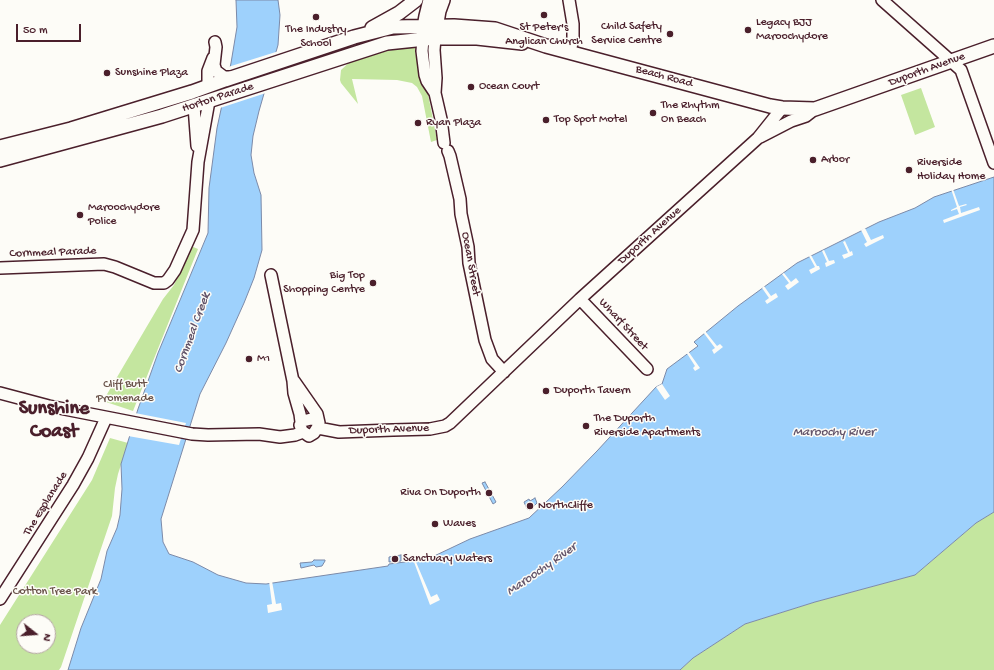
<!DOCTYPE html>
<style>
body{margin:0}
#map{position:relative;width:994px;height:670px;overflow:hidden;background:#fdfcf7;font-family:"Gochi Hand",sans-serif}
canvas{display:block}
.north{position:absolute;left:16px;top:614px;width:40px;height:40px;box-sizing:border-box;background:#fdfcf7;border:1px solid #b5a4a5;border-radius:50%;rotate:107deg;font-size:11px;font-weight:700;line-height:16px;text-align:center;color:#4a1f2b}
.north::after{content:'';display:block;margin:auto;width:14px;height:18px;background:#4a1f2b;clip-path:polygon(50% 0,100% 100%,50% 72%,0 100%)}
.scale{position:absolute;left:16px;top:24px;width:65px;height:18px;box-sizing:border-box;border:2px solid #4a1f2b;border-top:0;padding-left:5px;font-size:12px;line-height:14px;white-space:nowrap;color:#4a1f2b;-webkit-text-stroke:3px #fdfcf7;paint-order:stroke}
</style>
<div id="map">
<canvas width="994" height="670"></canvas>
<div class="north">N</div>
<div class="scale">50 m</div>
</div>
<script>
const context = document.querySelector('canvas').getContext('2d');
context.lineJoin = 'round';
function paint(path, color) {
  context.fillStyle = color;
  context.fill(path, 'evenodd');
}
function poly(rows) {
  const path = new Path2D();
  for (const r of rows) {
    path.moveTo(r[0], r[1]);
    for (let i = 2; i < r.length; i += 2) path.lineTo(r[i], r[i + 1]);
  }
  return path;
}
function stroke(path, color, width, dash) {
  context.strokeStyle = color;
  context.lineWidth = width;
  context.lineCap = dash ? 'butt' : 'round';
  context.setLineDash(dash || []);
  context.stroke(path);
}
function drawText(font, color, halo, rows, align = 'center') {
  context.font = font + ' "Gochi Hand",sans-serif';
  context.lineWidth = 3;
  context.setLineDash([]);
  context.textBaseline = 'middle';
  context.strokeStyle = halo;
  context.fillStyle = color;
  for (const [text, x, y, turn = 0] of rows) {
    context.save();
    context.translate(x, y);
    context.rotate((+turn || 0) * Math.PI / 180);
    context.textAlign = isNaN(turn) ? turn : align;
    if (halo) context.strokeText(text, 0, 0);
    context.fillText(text, 0, 0);
    context.restore();
  }
}
paint(poly([
 [415,47,416,57,428,94,437,140,431,142,422,96,417,87,412,83,397,80,352,79,358,104,341,83,340,80,341,70,353,59,392,50],
 [921,88,935,127,915,135,901,95],
 [191,246,198,249,133,411,103,401,163,299,174,285],
 [110,438,128,443,118,474,115,488,112,516,61,667,59,670,0,670,0,625,92,480],
 [24,622,48,622,48,646,24,646],
 [994,512,994,670,680,670,693,658,745,624,815,602,915,575,976,523]
]), '#c4e69f');
const water = poly([
 [236,0,278,0,280,15,278,45,259,111,253,136,251,155,254,173,261,195,262,250,254,278,244,303,226,343,200,394,161,519,163,542,169,554,193,562,218,575,246,583,266,584,388,566,389,564,413,561,414,562,430,558,470,539,529,518,562,487,597,451,656,387,662,384,667,369,698,346,694,342,738,306,797,263,879,222,915,208,934,197,994,177,994,512,976,523,915,575,815,602,745,624,693,658,680,670,68,670,81,628,101,579,107,551,117,528,120,515,122,489,121,464,138,409,158,353,208,233,209,188,217,128,231,63,237,27,236,0],
 [485,482,496,502,493,504,482,483,485,482],
 [535,498,537,503,530,510,527,509,524,502,529,499,530,501,535,498],
 [401,555,401,561,389,562,389,557,401,555],
 [314,560,325,560,325,561,322,566,316,567,314,565,301,568,300,563,312,562,314,560]
]);
paint(water, '#9ed1fc');
stroke(water, '#7c8aa8', 1);
paint(poly([
 [279,51,266,93,220,108,228,67],
 [951,189,953,189,959,206,966,204,967,205,960,207,961,213,979,207,980,210,944,223,943,220,959,214,957,209,951,211,951,210,957,207],
 [865,228,871,240,883,235,884,238,866,247,864,244,867,242,861,230],
 [845,241,850,252,852,251,853,255,844,259,842,255,848,253,843,242],
 [824,250,829,261,834,260,835,263,826,267,825,263,827,262,822,251],
 [811,255,817,266,819,266,820,269,811,274,809,270,815,267,809,256],
 [784,273,791,282,796,278,799,282,788,290,785,286,789,283,782,274],
 [764,286,771,296,776,293,778,297,767,304,765,301,769,298,762,288],
 [705,331,717,346,720,344,723,347,714,354,712,350,715,348,703,332],
 [688,351,700,368,695,371,693,368,695,366,686,352],
 [662,384,670,396,665,400,656,387],
 [135,413,186,423,179,445,128,436],
 [414,562,416,562,431,597,437,594,440,600,430,605],
 [269,581,272,581,276,604,281,603,282,610,268,613,267,605,272,604]
]), '#fdfcf7');
const minor = poly([
 [569,0,573,24,573,38,570,52],
 [882,0,961,70,994,163],
 [435,38,434,50,436,78,435,93,441,119,444,143],
 [423,39,422,51,425,75,427,81,435,93],
 [215,42,216,47,214,65,216,71,224,77,233,77],
 [208,86,208,71,213,58],
 [194,106,197,146],
 [760,137,791,121,806,116,815,109],
 [448,151,450,156,460,199,461,214,468,247,469,263,485,340,492,359,504,372],
 [0,268,104,264,115,267,154,283,164,283,168,280,175,270,193,230,198,162,209,101],
 [271,275,293,381,294,393,300,414,301,422],
 [580,299,647,369],
 [294,381,317,414,319,423],
 [0,393,49,406,192,434,208,435,259,434,280,437,295,435,303,432],
 [311,419,317,420,319,425,314,433,309,436,302,431,300,425,303,421,311,419],
 [318,428,339,432,393,430,430,429,445,426,450,423,580,299,758,138,782,108],
 [0,599,73,485,88,458,106,418]
]);
const major = poly([
 [372,28,399,13,416,0],
 [423,33,426,16,430,0],
 [435,34,439,11,443,0],
 [0,147,71,129,192,92,225,80,354,37,393,27,454,26,495,29,546,46,770,106,782,108,815,109,994,46],
 [0,160,162,116,387,43,435,38,477,38,522,43]
]);
stroke(minor, '#4a1f2b', 14);
stroke(major, '#4a1f2b', 16);
stroke(minor, '#fdfcf7', 11);
stroke(major, '#fdfcf7', 13);
for (const [x, y, r, color] of [
 [544,15,4,"#4a1f2b"],
 [316,17,4,"#4a1f2b"],
 [748,30,4,"#4a1f2b"],
 [670,34,4,"#4a1f2b"],
 [107,73,4,"#4a1f2b"],
 [471,87,4,"#4a1f2b"],
 [653,113,4,"#4a1f2b"],
 [546,120,4,"#4a1f2b"],
 [418,123,4,"#4a1f2b"],
 [813,160,4,"#4a1f2b"],
 [909,170,4,"#4a1f2b"],
 [80,215,4,"#4a1f2b"],
 [373,283,4,"#4a1f2b"],
 [249,359,4,"#4a1f2b"],
 [546,391,4,"#4a1f2b"],
 [586,426,4,"#4a1f2b"],
 [489,493,4,"#4a1f2b"],
 [530,506,4,"#4a1f2b"],
 [435,524,4,"#4a1f2b"],
 [395,559,4,"#4a1f2b"]
]) {
  const dot = new Path2D();
  dot.arc(x, y, r, 0, 2 * Math.PI);
  context.fillStyle = color;
  context.fill(dot);
  stroke(dot, '#fdfcf7', 1.5);
}
drawText('12px', '#4a1f2b', '#fdfcf7', [
 ["Legacy BJJ",756,23],
 ["Maroochydore",756,37],
 ["Child Safety",662,27,"right"],
 ["Service Centre",662,41,"right"],
 ["St Peter's",544,28,"center"],
 ["Anglican Church",544,42,"center"],
 ["The Industry",316,30,"center"],
 ["School",316,44,"center"],
 ["Sunshine Plaza",115,73],
 ["Ocean Court",479,87],
 ["The Rhythm",661,106],
 ["On Beach",661,120],
 ["Top Spot Motel",554,120],
 ["Ryan Plaza",426,123],
 ["Arbor",821,160],
 ["Riverside",917,163],
 ["Holiday Home",917,177],
 ["Maroochydore",88,208],
 ["Police",88,222],
 ["Big Top",365,276,"right"],
 ["Shopping Centre",365,290,"right"],
 ["M1",257,359],
 ["Duporth Tavern",554,391],
 ["The Duporth",594,419],
 ["Riverside Apartments",594,433],
 ["Riva On Duporth",481,493,"right"],
 ["NorthCliffe",538,506],
 ["Waves",443,524],
 ["Sanctuary Waters",403,559]
], 'left');
drawText('12px', '#4a1f2b', '#fdfcf7', [
 ["Duporth Avenue",927,70,-20],
 ["Beach Road",664,77,15],
 ["Horton Parade",218,98,-18],
 ["Duporth Avenue",650,236,-42],
 ["Cornmeal Parade",53,253,-2],
 ["Ocean Street",470,264,80],
 ["Wharf Street",623,325,47],
 ["Duporth Avenue",389,430,-2],
 ["The Esplanade",46,504,-58]
]);
drawText('12px', '#685148', '#fdfcf7', [
 ["Cliff Butt",125,385],
 ["Promenade",125,399],
 ["Cotton Tree Park",55,592]
]);
drawText('italic 13px', '#63546a', '#fdfcf7', [
 ["Cornmeal Creek",193,333,-70],
 ["Maroochy River",834,433],
 ["Maroochy River",542,570,-35]
]);
drawText('bold 20px', '#4a1f2b', '#fdfcf7', [
 ["Sunshine",54,410],
 ["Coast",54,433]
]);
</script>
